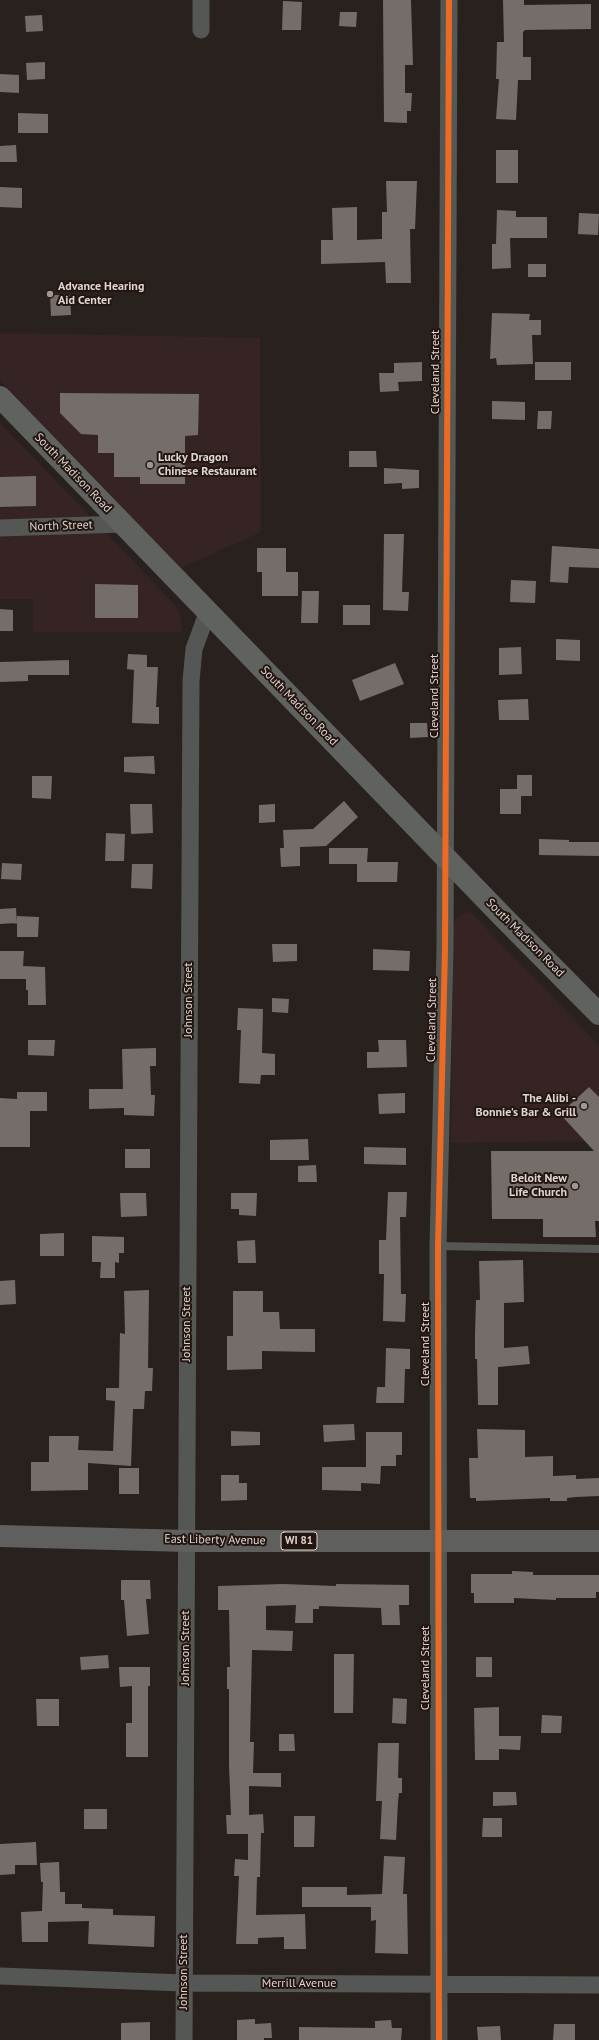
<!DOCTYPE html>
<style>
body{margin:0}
canvas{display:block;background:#29211e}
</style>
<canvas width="599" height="2040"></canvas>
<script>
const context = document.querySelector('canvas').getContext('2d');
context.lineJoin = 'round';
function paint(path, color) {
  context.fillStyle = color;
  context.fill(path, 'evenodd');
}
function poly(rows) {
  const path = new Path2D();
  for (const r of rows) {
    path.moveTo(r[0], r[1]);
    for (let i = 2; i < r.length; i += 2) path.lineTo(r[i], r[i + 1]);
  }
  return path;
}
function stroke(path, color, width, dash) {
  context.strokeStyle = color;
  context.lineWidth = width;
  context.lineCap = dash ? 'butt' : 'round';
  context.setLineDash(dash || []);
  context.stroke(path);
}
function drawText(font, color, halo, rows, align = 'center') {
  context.font = font + ' "PT Sans",sans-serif';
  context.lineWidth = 4;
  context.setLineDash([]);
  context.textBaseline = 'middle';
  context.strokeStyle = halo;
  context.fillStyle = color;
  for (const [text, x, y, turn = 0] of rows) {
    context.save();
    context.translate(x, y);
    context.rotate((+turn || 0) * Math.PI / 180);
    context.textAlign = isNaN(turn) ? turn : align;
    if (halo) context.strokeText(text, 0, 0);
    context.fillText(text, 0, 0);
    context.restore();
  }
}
paint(poly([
 [0,333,260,338,261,532,181,568,0,380],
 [0,423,175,605,181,619,182,632,33,632,33,599,0,599],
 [465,912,471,913,599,1045,599,1141,451,1143,453,927,456,918]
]), '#362424');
paint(poly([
 [383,0,411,0,413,65,405,65,405,93,412,93,411,111,407,111,407,123,384,122],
 [503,0,524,0,524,5,591,4,591,29,525,30,523,32,523,57,531,57,531,80,518,80,516,120,496,119,499,79,496,79,497,42,504,42],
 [283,1,302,2,301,30,282,30],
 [340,12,357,12,356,27,339,26],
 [42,15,43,31,26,32,25,16],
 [45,62,45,79,27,80,26,63],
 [0,74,19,75,19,93,0,92],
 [18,113,48,114,48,133,18,133],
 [16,145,17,162,0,162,0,146],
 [496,150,518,150,518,183,496,183],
 [386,181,417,181,415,229,410,229,411,283,386,283,385,262,321,264,321,240,333,240,332,208,357,207,357,240,382,239,382,212,387,212],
 [0,187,22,188,22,208,0,207],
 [497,210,516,211,516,217,547,217,547,238,510,238,511,268,492,269,492,244,496,244],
 [579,213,599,214,598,235,578,234],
 [528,264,546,264,546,277,528,277],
 [50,295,70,295,71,315,51,316],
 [492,313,530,314,529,320,541,320,541,335,532,335,533,364,497,365,496,358,490,359],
 [422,362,422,381,398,382,399,391,380,392,379,373,394,373,394,363],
 [535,362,571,362,571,380,535,380],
 [60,393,199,394,198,435,185,436,185,484,140,484,140,477,114,477,114,453,98,453,98,435,81,434,60,413],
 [492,401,525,402,525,420,492,419],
 [538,411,552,411,551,429,537,429],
 [349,451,376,451,377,467,349,467],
 [384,468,419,470,419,488,402,489,402,483,384,484],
 [36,476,36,506,0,507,0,477],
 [384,534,404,534,402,592,409,592,408,611,383,610],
 [552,546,599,549,599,568,569,567,568,583,550,582],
 [257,548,286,548,286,572,298,572,298,596,262,596,262,572,257,572],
 [511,580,536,581,535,603,510,602],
 [95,584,138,585,138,618,95,618],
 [302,591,319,591,318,623,301,623],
 [343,605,370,605,370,625,343,625],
 [0,609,13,610,13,631,0,631],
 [556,639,580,640,580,661,556,660],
 [521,647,522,674,499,675,499,648],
 [128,654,147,655,147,667,158,667,156,707,159,707,159,724,132,723,134,670,127,669],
 [69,660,69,675,28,675,28,681,0,682,0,662],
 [395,663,404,684,360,701,352,680],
 [528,699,529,720,499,720,498,700],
 [410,723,427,723,428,737,410,738],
 [154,756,155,774,124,772,124,757],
 [517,775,532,775,532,796,521,796,521,814,500,814,500,789,517,789],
 [32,776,52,776,51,799,32,798],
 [344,801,358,817,326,846,300,847,300,866,281,867,280,848,284,848,283,830,313,829],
 [130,804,152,804,153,833,131,834],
 [275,804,275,822,259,823,259,805],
 [106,833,125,834,124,861,105,861],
 [539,839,569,840,569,842,599,842,599,856,539,855],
 [329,848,368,848,367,862,398,862,397,882,357,882,357,864,329,864],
 [2,863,22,864,21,880,1,879],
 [132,864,153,864,152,889,131,888],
 [16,908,17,923,0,924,0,909],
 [17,916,39,917,38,937,17,937],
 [272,944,297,944,297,961,273,962],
 [373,949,410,951,409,971,373,970],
 [0,951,24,951,23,966,45,967,46,1005,28,1005,28,990,26,990,26,979,0,979],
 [272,998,289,999,288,1013,272,1012],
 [238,1008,263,1009,262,1053,275,1054,275,1075,261,1075,260,1084,239,1083,241,1030,237,1030],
 [28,1040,55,1040,54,1056,28,1055],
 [378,1040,406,1040,407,1067,367,1068,367,1052,379,1052],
 [156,1048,156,1066,150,1066,151,1095,155,1095,154,1116,124,1115,124,1108,89,1109,89,1089,123,1089,122,1049],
 [589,1087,599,1097,599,1221,595,1221,596,1237,543,1237,543,1219,492,1219,491,1151,594,1151,560,1114],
 [17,1092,47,1092,47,1111,30,1111,30,1147,0,1147,0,1098,17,1099],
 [405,1093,405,1113,379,1114,378,1094],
 [308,1139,309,1160,270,1160,270,1140],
 [364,1147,406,1148,406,1165,364,1164],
 [125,1149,150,1149,150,1168,125,1168],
 [316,1165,317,1182,298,1182,298,1166],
 [388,1192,407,1192,406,1217,400,1217,401,1294,406,1294,405,1322,383,1321,384,1274,379,1274,379,1240,386,1240],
 [120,1193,146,1193,147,1216,121,1217],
 [231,1193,257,1193,256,1216,239,1215,239,1209,231,1209],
 [64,1233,64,1256,40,1256,40,1234],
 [92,1236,124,1237,124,1253,119,1253,119,1263,115,1262,115,1278,100,1278,101,1262,92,1262],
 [255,1240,256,1263,238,1263,237,1241],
 [523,1260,524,1302,504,1303,504,1348,528,1346,530,1364,498,1367,498,1405,478,1405,477,1359,475,1359,475,1334,476,1300,480,1300,479,1261],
 [15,1280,16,1304,0,1305,0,1281],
 [149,1290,148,1368,153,1368,152,1391,145,1391,144,1409,133,1409,131,1466,88,1463,88,1490,31,1491,31,1462,49,1462,49,1436,79,1436,78,1450,113,1451,115,1401,106,1400,106,1388,119,1388,120,1333,125,1334,124,1291],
 [233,1291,263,1291,263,1312,279,1312,280,1329,315,1329,315,1352,262,1351,262,1369,227,1370,227,1336,233,1336],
 [386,1348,410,1349,410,1369,405,1369,404,1403,376,1403,377,1387,385,1387],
 [354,1424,355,1440,324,1442,323,1425],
 [477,1429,525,1430,525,1457,553,1456,553,1476,576,1475,576,1479,599,1478,599,1496,576,1497,567,1498,567,1501,550,1501,550,1498,476,1501,476,1498,470,1498,469,1458,478,1458],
 [231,1431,260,1432,260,1445,231,1446],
 [366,1432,402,1432,402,1455,396,1455,396,1466,381,1466,380,1484,361,1483,361,1491,322,1490,322,1467,366,1467],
 [119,1468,139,1468,139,1494,119,1494],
 [221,1475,239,1475,239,1483,247,1483,247,1500,221,1501],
 [512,1571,533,1572,533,1575,599,1575,599,1592,596,1592,596,1598,556,1598,556,1600,514,1598,514,1603,474,1603,474,1593,471,1593,471,1574,512,1574],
 [121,1580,150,1580,151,1599,146,1599,149,1634,127,1636,124,1600,121,1600],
 [283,1584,336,1586,336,1584,409,1585,409,1605,399,1605,400,1625,382,1625,381,1608,319,1606,319,1609,313,1609,313,1623,295,1623,296,1605,266,1606,266,1630,293,1631,292,1651,252,1650,250,1742,254,1742,253,1773,281,1773,281,1787,249,1786,249,1815,263,1814,264,1833,261,1833,260,1877,257,1877,256,1915,305,1914,306,1949,284,1949,284,1937,258,1938,258,1944,236,1944,239,1876,234,1876,235,1859,248,1860,248,1834,227,1834,226,1815,231,1815,229,1765,229,1689,227,1689,227,1667,230,1667,229,1610,218,1610,218,1586],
 [334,1654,354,1654,353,1713,334,1713],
 [108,1655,109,1668,81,1670,80,1657],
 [476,1657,492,1657,492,1677,476,1677],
 [119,1667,150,1667,150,1686,148,1686,148,1757,126,1757,126,1723,132,1723,132,1686,120,1687],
 [393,1698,407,1699,406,1724,392,1723],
 [36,1699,59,1699,59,1726,37,1726],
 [499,1707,499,1736,521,1736,520,1750,499,1749,499,1760,475,1760,474,1708],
 [542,1715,562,1716,561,1733,541,1733],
 [279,1734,294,1734,295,1751,279,1751],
 [378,1743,399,1743,398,1778,402,1778,402,1793,399,1793,398,1802,396,1840,380,1839,382,1801,376,1801],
 [493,1792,516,1792,517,1805,493,1806],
 [84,1809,107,1809,107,1829,84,1829],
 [294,1816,315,1816,314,1847,294,1847],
 [483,1818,502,1818,502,1837,482,1837],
 [36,1842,37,1865,15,1865,15,1874,0,1875,0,1844],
 [384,1856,405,1857,403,1894,407,1894,408,1954,375,1953,376,1920,371,1921,371,1907,302,1907,302,1887,347,1887,347,1895,382,1894],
 [59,1862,60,1892,65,1892,65,1904,82,1904,82,1908,113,1909,113,1915,155,1916,154,1947,88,1944,89,1921,48,1922,48,1942,22,1942,21,1912,42,1911,43,1882,41,1882,40,1863],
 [255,2019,255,2024,271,2023,272,2038,264,2038,264,2040,237,2040,237,2020],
 [391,2020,392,2028,402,2028,401,2040,299,2040,299,2027,375,2028,375,2021],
 [150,2022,150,2040,121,2040,121,2023],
 [554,2024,575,2024,575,2040,553,2040],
 [500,2026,501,2040,478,2040,477,2027]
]), '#746d6a');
stroke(poly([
 [438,1246,599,1249]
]), '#555754', 8);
stroke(poly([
 [201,0,201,30],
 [0,528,122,524],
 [0,1976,183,1983,599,1985],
 [184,2040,191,681,194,649,208,611],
 [439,2040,438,1246,445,949,449,0]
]), '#555754', 17);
stroke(poly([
 [0,397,505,919,599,1014]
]), '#60625f', 22);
stroke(poly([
 [0,1536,187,1541,599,1541]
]), '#5f605e', 22);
stroke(poly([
 [439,2040,438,1246,445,949,449,0]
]), '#ed6a23', 6);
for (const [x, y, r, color] of [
 [50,294,4,"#9f9692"],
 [150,465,4,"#9f9692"],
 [584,1106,4,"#9f9692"],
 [575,1186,4,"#9f9692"]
]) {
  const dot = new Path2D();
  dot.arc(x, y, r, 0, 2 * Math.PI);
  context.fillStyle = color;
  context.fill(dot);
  stroke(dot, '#231611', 1.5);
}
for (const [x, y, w] of [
 [299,1541,36]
]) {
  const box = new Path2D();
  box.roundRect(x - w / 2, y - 9, w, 18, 3);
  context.fillStyle = '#231611';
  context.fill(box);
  stroke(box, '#dfd5d1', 1);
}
drawText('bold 11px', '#dfd5d1', null, [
 ["WI 81",299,1541]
]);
drawText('bold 12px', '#dfd5d1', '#231611', [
 ["Advance Hearing",58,287],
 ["Aid Center",58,301],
 ["Lucky Dragon",158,458],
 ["Chinese Restaurant",158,472],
 ["The Alibi -",576,1099,"right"],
 ["Bonnie's Bar & Grill",576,1113,"right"],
 ["Beloit New",567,1179,"right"],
 ["Life Church",567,1193,"right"]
], 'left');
drawText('12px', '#dfd5d1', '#231611', [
 ["Cleveland Street",436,372,-90],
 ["South Madison Road",73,473,46],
 ["North Street",61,526,-2],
 ["Cleveland Street",435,696,-90],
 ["South Madison Road",299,706,46],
 ["South Madison Road",525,938,45],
 ["Johnson Street",189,1000,-90],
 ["Cleveland Street",432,1020,-89],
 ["Johnson Street",187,1324,-90],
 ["Cleveland Street",426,1344,-90],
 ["East Liberty Avenue",215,1540,1],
 ["Johnson Street",186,1648,-90],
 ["Cleveland Street",426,1668,-90],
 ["Johnson Street",184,1972,-90],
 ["Merrill Avenue",299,1984]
]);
</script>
